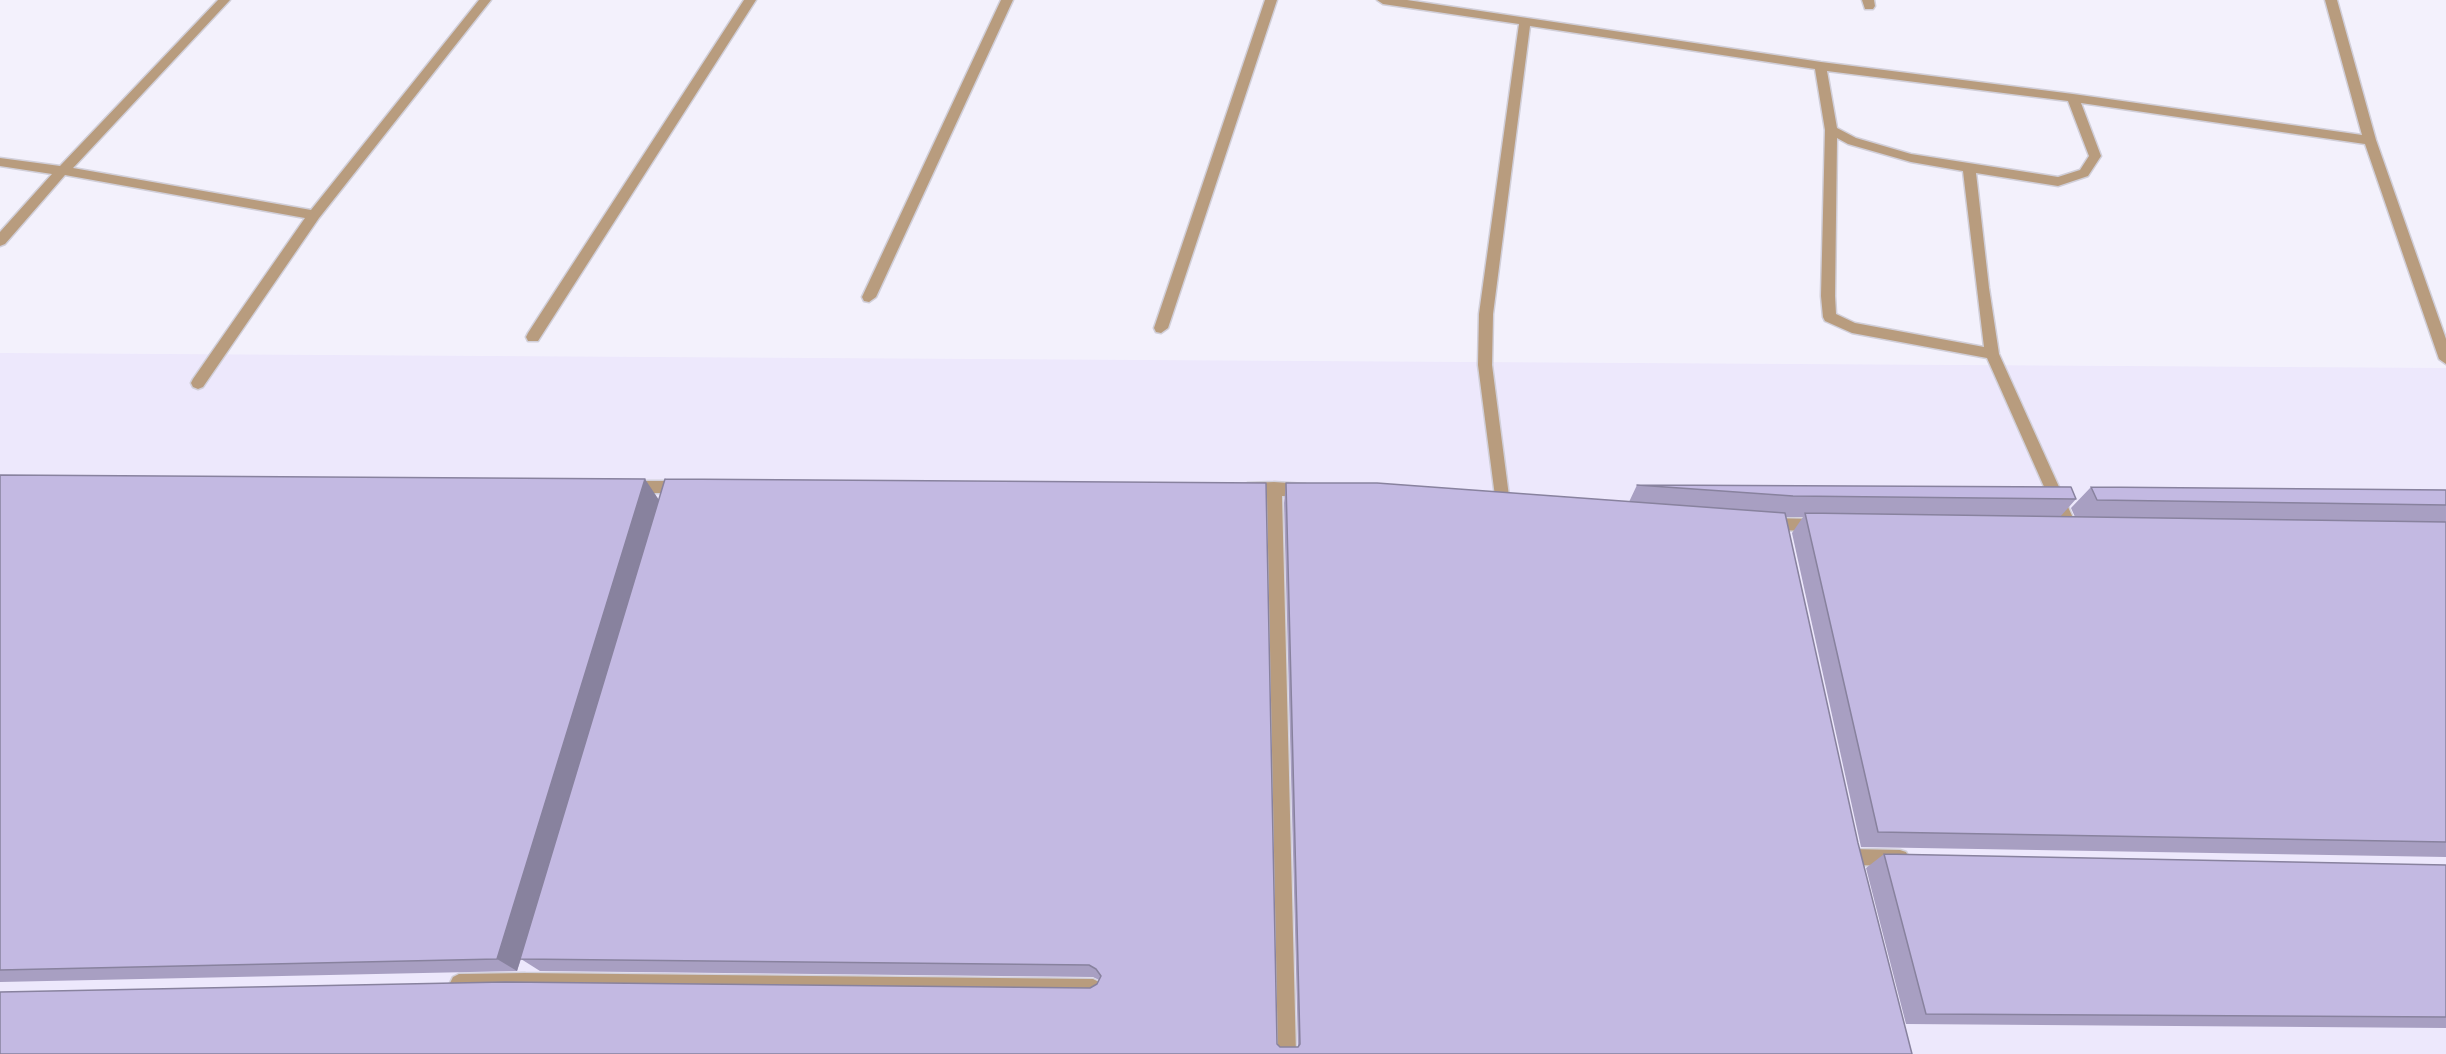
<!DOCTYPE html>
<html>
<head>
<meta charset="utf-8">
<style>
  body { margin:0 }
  canvas { display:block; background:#f3f1fc }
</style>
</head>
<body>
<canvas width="2446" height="1054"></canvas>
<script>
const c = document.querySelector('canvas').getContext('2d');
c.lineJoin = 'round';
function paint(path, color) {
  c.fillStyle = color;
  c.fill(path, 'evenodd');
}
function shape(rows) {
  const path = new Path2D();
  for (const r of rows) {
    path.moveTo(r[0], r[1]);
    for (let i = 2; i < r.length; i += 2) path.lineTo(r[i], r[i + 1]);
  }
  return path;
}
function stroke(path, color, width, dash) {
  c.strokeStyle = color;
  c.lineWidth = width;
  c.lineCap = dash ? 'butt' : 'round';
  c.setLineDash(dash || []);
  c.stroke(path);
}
const built = shape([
  [0,353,2446,368,2446,1054,0,1054]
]);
const minor = shape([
  [218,0,230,0,73,168,311,210,479,0,491,0,319,218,203,387,198,389,193,387,191,383,193,379,305,218,65,175,5,244,0,246,0,232,52,174,0,166,0,158,60,166,218,0],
  [744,0,756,0,538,341,528,341,526,337,528,333,744,0],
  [1001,0,1013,0,876,297,869,302,864,301,862,297,1001,0],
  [1265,0,1277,0,1168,328,1161,333,1156,332,1154,328,1265,0],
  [1377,0,1407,0,1821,62,2073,94,2362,135,2325,0,2337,0,2376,140,2446,339,2446,364,2439,359,2365,144,2081,103,2101,156,2088,176,2058,186,1976,173,1989,288,1999,354,2078,529,2075,534,2070,535,2065,534,1987,358,1852,333,1825,321,1823,317,1821,296,1825,130,1815,69,1530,26,1493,314,1492,365,1510,504,1508,508,1503,510,1498,508,1496,504,1478,365,1479,314,1519,24,1383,4,1377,0],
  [1827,71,2068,101,2089,156,2080,170,2058,177,1911,154,1856,138,1837,128,1827,71],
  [1837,138,1848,144,1911,162,1963,171,1984,347,1855,323,1836,314,1835,296,1837,138],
  [1862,0,1874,0,1875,6,1873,9,1865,9,1862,0],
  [630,481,684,481,689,483,691,487,689,491,684,493,630,493,625,491,623,487,625,483,630,481],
  [1274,482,1305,484,1310,486,1312,490,1310,494,1305,496,1282,496,1296,1054,1278,1054,1267,495,1248,495,1243,493,1241,489,1243,485,1248,483,1274,482],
  [1769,518,1817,519,1822,521,1824,525,1822,529,1817,531,1769,530,1764,528,1762,524,1764,520,1769,518],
  [1852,849,1900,850,1906,852,1909,858,1906,864,1900,866,1852,865,1846,863,1843,857,1846,851,1852,849],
  [525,973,1093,979,1099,982,1102,988,1099,994,1093,997,459,992,453,989,450,983,453,977,459,974,525,973]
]);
const wall = shape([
  [0,475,659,500,592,723,1277,1044,1280,1047,1298,1047,1284,503,1286,483,1629,502,1637,485,2076,499,2060,517,2075,517,2071,508,2091,487,2446,490,2446,857,1861,847,1792,533,1803,517,1786,517,1858,843,1912,1054,0,1054,1090,988,1097,984,1099,980,1093,977,540,971,521,959,517,971,0,982],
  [1884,854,2446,865,2446,1028,1906,1024,1866,868]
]);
const shadedWall = shape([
  [645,479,659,500,517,971,497,959]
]);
const building = shape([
  [0,475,645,479,497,959,0,970,0,475],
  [665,479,1266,483,1277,1044,1280,1047,1298,1047,1300,1044,1286,483,1377,483,1785,513,1858,843,1912,1054,0,1054,0,992,505,982,1090,988,1097,984,1101,976,1096,969,1089,965,520,959,665,479],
  [1637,485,2071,487,2076,499,1793,496,1637,485],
  [2091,487,2446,490,2446,505,2097,500,2091,487],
  [1805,513,2446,522,2446,842,1878,832,1805,513],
  [1884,854,2446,865,2446,1017,1926,1014,1884,854]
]);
paint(built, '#ede8fc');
stroke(minor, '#d1cfd9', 3);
paint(minor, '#b89c7e');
paint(wall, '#a89fc2');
paint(shadedWall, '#88829e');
paint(building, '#c3b9e2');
stroke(building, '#88829e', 1.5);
</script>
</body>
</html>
